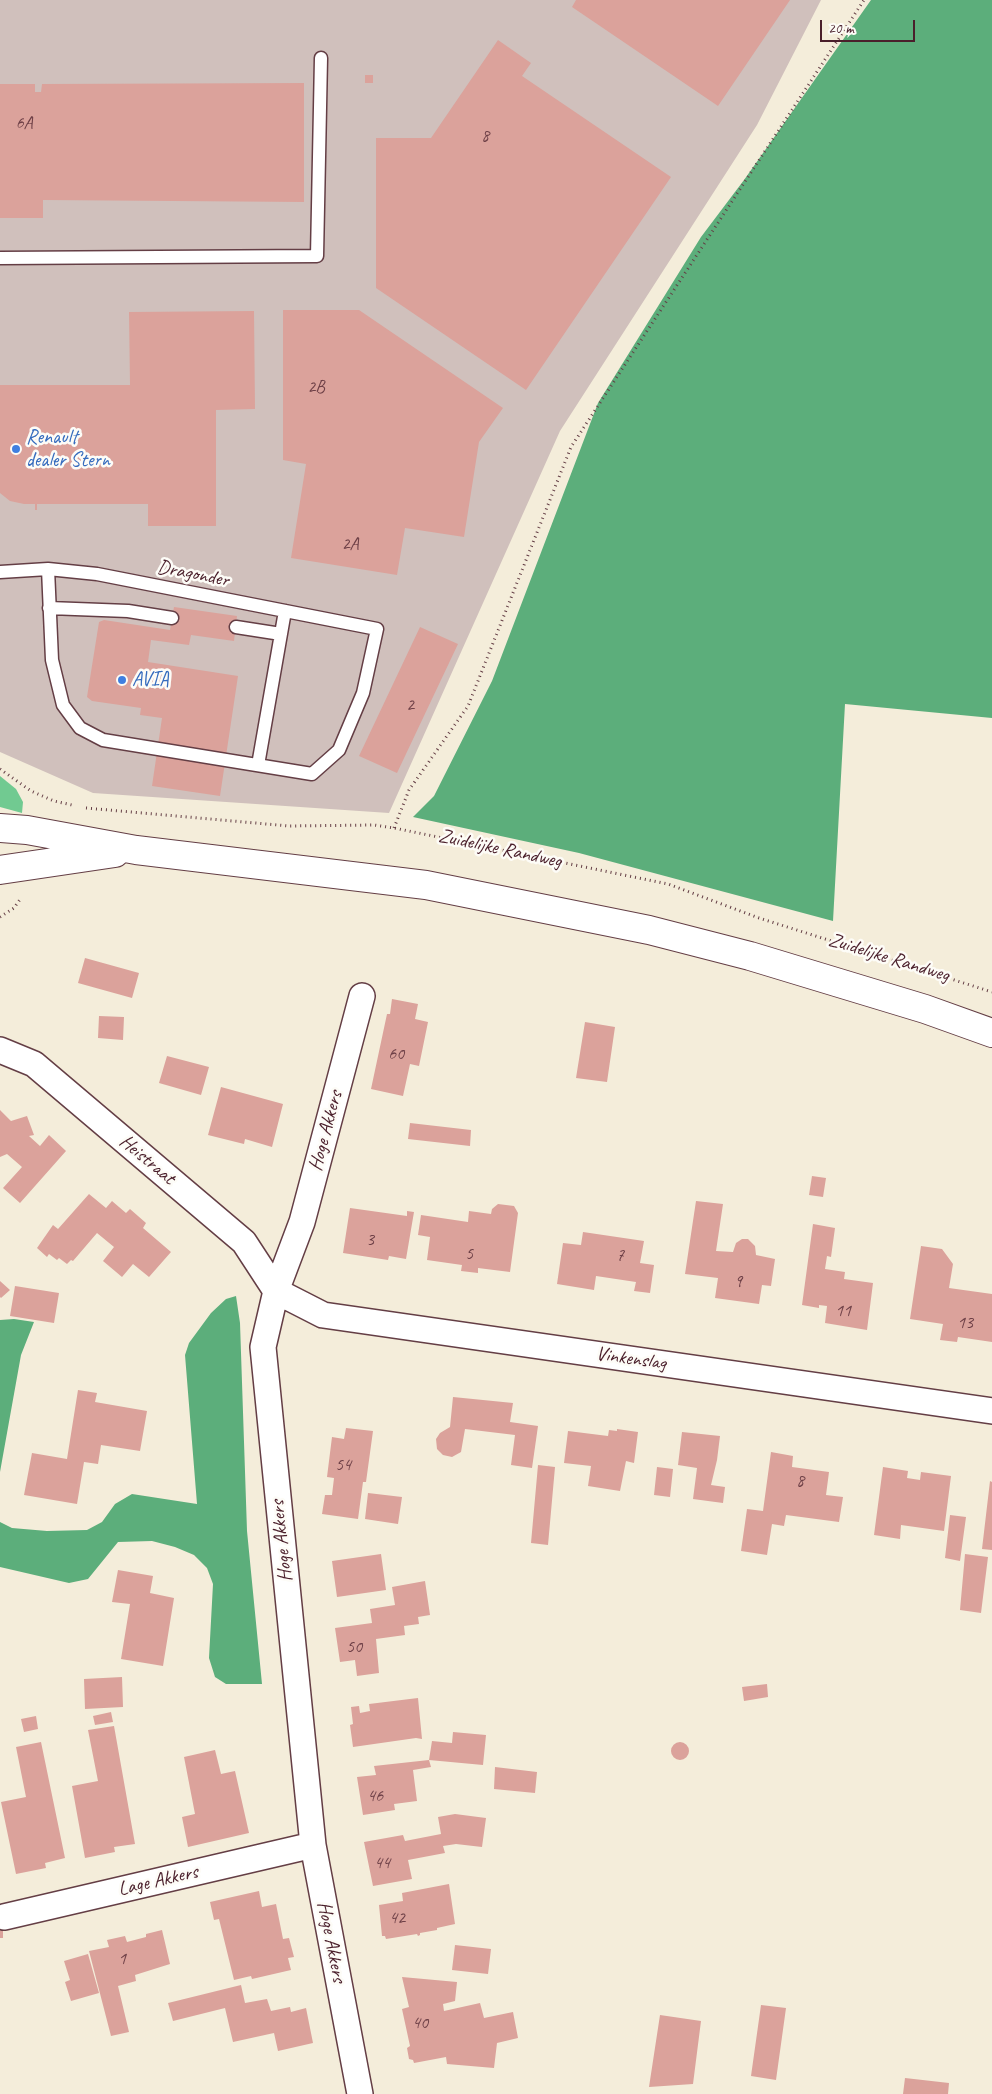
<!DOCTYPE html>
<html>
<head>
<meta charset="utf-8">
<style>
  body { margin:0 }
  #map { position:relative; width:992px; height:2094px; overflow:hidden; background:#f4edda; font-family:Caveat,sans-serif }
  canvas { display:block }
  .scale { position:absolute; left:820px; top:20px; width:95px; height:22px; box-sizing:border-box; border:2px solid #4a1f2b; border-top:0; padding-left:6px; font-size:15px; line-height:18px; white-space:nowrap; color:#4a1f2b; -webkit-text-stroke:4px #fdfcf7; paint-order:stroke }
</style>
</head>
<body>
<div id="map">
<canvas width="992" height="2094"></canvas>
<div class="scale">20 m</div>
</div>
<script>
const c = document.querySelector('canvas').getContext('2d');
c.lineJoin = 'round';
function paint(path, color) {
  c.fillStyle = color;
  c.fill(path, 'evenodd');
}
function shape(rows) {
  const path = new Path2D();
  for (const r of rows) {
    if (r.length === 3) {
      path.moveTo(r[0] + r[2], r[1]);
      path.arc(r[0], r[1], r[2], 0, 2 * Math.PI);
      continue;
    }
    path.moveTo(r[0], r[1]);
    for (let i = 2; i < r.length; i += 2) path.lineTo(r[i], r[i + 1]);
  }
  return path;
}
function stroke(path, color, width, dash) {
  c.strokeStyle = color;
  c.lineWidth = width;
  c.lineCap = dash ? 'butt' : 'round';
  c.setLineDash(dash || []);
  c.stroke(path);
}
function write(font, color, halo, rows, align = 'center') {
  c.font = font + ' Caveat,sans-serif';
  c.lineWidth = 5;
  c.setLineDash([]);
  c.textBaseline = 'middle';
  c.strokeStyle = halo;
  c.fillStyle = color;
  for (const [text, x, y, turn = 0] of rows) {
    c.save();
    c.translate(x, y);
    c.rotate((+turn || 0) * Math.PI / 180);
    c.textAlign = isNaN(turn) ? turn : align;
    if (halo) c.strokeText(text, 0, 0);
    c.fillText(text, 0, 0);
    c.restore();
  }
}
const industrial = shape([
  [0,0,821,0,757,125,560,431,389,813,93,793,0,752]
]);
const green = shape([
  [0,776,16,789,23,802,22,813,0,807]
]);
const forest = shape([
  [871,0,992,0,992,718,845,704,833,921,579,853,413,817,434,796,492,681,598,403,701,237,744,180],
  [236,1296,240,1323,247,1531,262,1684,226,1684,215,1677,209,1658,213,1584,207,1568,194,1555,175,1547,152,1541,118,1542,88,1579,69,1583,0,1567,0,1522,12,1528,47,1531,87,1530,102,1522,115,1504,132,1494,197,1504,185,1355,189,1343,211,1313,226,1299],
  [14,1319,34,1322,21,1355,0,1472,0,1320]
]);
const building = shape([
  [576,0,790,0,718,106,572,7],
  [498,40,531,63,522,76,671,177,526,390,376,288,376,138,431,138],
  [365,75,373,75,373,83,365,83],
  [304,83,304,202,43,200,43,218,0,218,0,84,35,84,35,92,41,92,42,84],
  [283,310,359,310,503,408,479,442,464,537,405,528,397,575,291,558,306,464,283,460],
  [254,311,255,409,216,410,216,526,148,526,148,504,37,504,37,510,35,510,35,504,24,504,10,501,0,493,0,385,130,385,129,312],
  [174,607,237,616,234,641,191,635,189,645,151,640,148,662,238,676,220,796,152,786,162,718,140,715,141,708,92,701,87,697,99,622,104,620,170,630],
  [420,627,458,644,397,773,359,756],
  [85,958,139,973,132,998,78,983],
  [392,999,418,1004,415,1019,428,1022,419,1066,410,1064,403,1096,371,1089,387,1014,390,1014],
  [99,1016,124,1017,123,1040,98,1038],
  [585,1022,615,1027,607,1082,576,1078],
  [167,1056,209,1067,201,1095,159,1083],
  [221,1087,283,1104,272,1147,245,1139,244,1144,208,1135],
  [0,1110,11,1121,27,1116,34,1135,29,1136,40,1146,49,1135,66,1151,20,1203,3,1188,22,1167,7,1154,0,1157],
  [410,1123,471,1130,470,1146,408,1139],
  [812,1176,826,1178,823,1197,809,1195],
  [89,1194,106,1208,112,1201,126,1213,130,1209,146,1223,143,1228,171,1252,149,1277,133,1264,122,1277,103,1261,114,1247,97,1233,73,1261,71,1260,67,1264,59,1258,57,1260,49,1254,47,1257,37,1248,53,1225,58,1229],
  [696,1201,723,1204,716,1251,733,1252,736,1243,742,1239,748,1239,755,1246,756,1255,775,1259,771,1286,762,1285,759,1304,715,1298,718,1278,685,1274],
  [498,1204,514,1206,518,1213,510,1272,478,1268,478,1273,461,1271,462,1265,427,1260,430,1237,418,1235,421,1215,468,1222,469,1211,491,1214,492,1209],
  [350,1208,407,1216,407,1211,414,1212,406,1259,389,1256,388,1260,343,1253],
  [813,1224,835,1228,831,1257,827,1256,825,1269,845,1272,844,1279,873,1283,867,1330,825,1323,827,1306,819,1305,819,1308,802,1305],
  [583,1232,644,1241,640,1263,654,1265,650,1293,634,1291,636,1282,596,1276,594,1290,557,1284,563,1243,581,1245],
  [921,1246,942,1249,953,1264,949,1288,992,1294,992,1342,958,1337,957,1342,940,1340,943,1324,910,1319],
  [0,1281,10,1290,1,1298,0,1297],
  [15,1286,59,1293,54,1323,10,1316],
  [78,1390,97,1393,95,1402,147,1411,140,1451,101,1445,98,1464,84,1462,77,1504,24,1495,32,1453,67,1459],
  [453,1397,513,1403,510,1422,538,1426,532,1468,511,1465,515,1435,465,1429,461,1452,452,1457,443,1455,437,1449,436,1439,440,1433,450,1427],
  [346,1428,373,1431,366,1482,363,1482,358,1519,322,1514,325,1495,332,1495,334,1478,327,1477,332,1437,344,1439],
  [617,1429,638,1432,634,1463,626,1461,620,1491,588,1486,591,1466,564,1463,568,1431,608,1436,609,1430,617,1431],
  [682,1432,720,1436,717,1460,711,1485,725,1487,723,1503,693,1499,697,1468,678,1465],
  [771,1452,793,1456,792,1467,829,1472,826,1495,843,1497,839,1522,786,1515,784,1526,772,1524,767,1555,741,1551,747,1509,763,1511],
  [538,1465,555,1467,548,1545,531,1543],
  [657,1467,673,1469,670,1497,654,1495],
  [883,1467,908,1471,907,1478,920,1480,921,1472,951,1476,944,1531,901,1525,900,1539,874,1535],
  [990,1481,992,1482,992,1550,982,1549],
  [368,1493,402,1497,398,1524,365,1519],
  [950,1515,966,1517,960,1561,945,1558],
  [381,1554,386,1590,337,1597,332,1561],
  [965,1554,988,1557,981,1613,960,1610],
  [118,1570,153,1576,150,1593,174,1598,163,1666,121,1659,130,1604,112,1602],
  [425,1581,430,1615,418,1617,419,1624,404,1626,405,1635,376,1639,379,1673,357,1676,355,1660,340,1662,335,1628,372,1623,370,1609,395,1605,392,1587],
  [122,1677,123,1707,85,1709,84,1679],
  [767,1684,768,1697,744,1701,742,1687],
  [418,1698,422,1739,416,1738,353,1747,350,1725,353,1724,351,1707,359,1706,360,1713,370,1711,369,1704],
  [111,1712,113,1722,95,1725,93,1716],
  [36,1716,38,1729,24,1732,21,1719],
  [114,1726,135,1844,114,1847,115,1852,85,1858,72,1786,98,1781,88,1730],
  [453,1732,486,1735,483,1765,429,1760,432,1741,452,1743],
  [41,1742,65,1858,45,1863,46,1868,16,1874,1,1802,26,1797,16,1747],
  [680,1751,9],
  [215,1750,221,1774,235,1771,249,1833,188,1847,182,1817,195,1814,184,1757],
  [429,1760,431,1767,413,1770,417,1801,394,1804,395,1810,363,1815,357,1777,376,1775,374,1766],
  [495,1767,537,1772,535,1793,494,1789],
  [455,1814,486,1818,482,1847,456,1844,443,1846,445,1853,408,1860,412,1879,373,1886,364,1842,403,1835,405,1841,441,1834,438,1817],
  [449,1884,455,1924,437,1928,437,1930,420,1933,420,1935,418,1936,417,1934,386,1939,385,1936,382,1936,379,1905,403,1901,402,1893],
  [259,1891,262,1907,276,1904,283,1939,289,1938,294,1957,288,1958,291,1970,252,1979,251,1976,234,1980,219,1919,214,1920,210,1902],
  [3,1922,3,1938,0,1938,0,1923],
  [162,1930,170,1964,135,1975,136,1981,118,1986,129,2032,111,2036,89,1951,109,1947,107,1940,125,1936,127,1942,146,1937,146,1934],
  [455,1945,491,1949,488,1974,452,1970],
  [88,1954,99,1993,71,2001,65,1982,70,1980,64,1961],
  [402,1977,457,1982,455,2001,443,2004,444,2011,480,2003,484,2018,513,2012,518,2038,497,2043,494,2068,447,2064,446,2057,414,2063,413,2060,409,2059,407,2048,410,2046,402,2009,409,2007],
  [241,1985,245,2003,267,1999,271,2011,290,2007,291,2012,306,2008,313,2043,278,2051,274,2033,233,2042,225,2008,173,2021,168,2003],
  [761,2005,786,2008,776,2080,751,2076],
  [660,2015,701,2021,693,2084,649,2087],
  [905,2078,949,2083,948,2094,903,2094]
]);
const path = shape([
  [0,769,31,791,54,801,72,805],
  [86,808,289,826,374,825,394,828,668,884,759,918,992,992],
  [394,828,409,790,468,706,571,447,864,0],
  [0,917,14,908,21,898]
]);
const lane = shape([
  [0,258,317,256,321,58],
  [0,572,48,569,97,574,377,629,363,693,339,750,312,774,103,740,80,728,63,705,52,660,48,569],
  [49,608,128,611,172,618],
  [236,627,281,634],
  [258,765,285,611]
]);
const street = shape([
  [0,1050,34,1064,244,1242,276,1291,323,1315,992,1411],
  [4,1917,313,1845],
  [360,2094,313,1845,263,1347,276,1291,302,1222,362,996]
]);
const primary = shape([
  [0,828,27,830,136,850,426,885,649,930,750,956,925,1009,992,1033],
  [0,870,115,853]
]);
const markers = [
  [16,449,5,"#3f7fe0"],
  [122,680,5,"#3f7fe0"]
];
const numberNames = [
  ["6A",24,123],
  ["8",485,136],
  ["2B",316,387],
  ["2A",350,544],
  ["2",410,705],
  ["60",396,1054],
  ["3",370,1240],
  ["5",469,1254],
  ["7",620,1256],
  ["9",738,1282],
  ["11",843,1311],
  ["13",965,1323],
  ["54",343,1465],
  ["8",800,1481],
  ["50",354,1647],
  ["46",375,1796],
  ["44",382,1863],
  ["42",397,1918],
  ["1",122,1959],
  ["40",420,2023]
];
const shopNames = [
  ["Renault",26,438],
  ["dealer Stern",26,461],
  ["AVIA",132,680]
];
const streetNames = [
  ["Dragonder",193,574,11],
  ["Zuidelijke Randweg",500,849,12],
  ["Zuidelijke Randweg",889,958,17],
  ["Hoge Akkers",326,1131,-75],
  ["Heistraat",147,1160,40],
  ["Vinkenslag",631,1359,8],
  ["Hoge Akkers",282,1541,-96],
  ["Lage Akkers",158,1881,-13],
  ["Hoge Akkers",331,1942,79]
];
paint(industrial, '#d0c0bc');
paint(green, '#71ca91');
paint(forest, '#5cae7b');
paint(building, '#dba29b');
stroke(lane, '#643e45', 15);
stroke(street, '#643e45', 28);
stroke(primary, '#643e45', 30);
stroke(path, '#643e45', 3, [1, 4]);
stroke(lane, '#fff', 12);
stroke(street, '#fff', 25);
stroke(primary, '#fff', 28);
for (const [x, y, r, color] of markers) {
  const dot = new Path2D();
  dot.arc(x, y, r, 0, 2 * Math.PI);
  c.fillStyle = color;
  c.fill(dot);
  stroke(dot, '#fdfcf7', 2);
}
write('18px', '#6e4047', null, numberNames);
write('20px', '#366cbe', '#fdfcf7', shopNames, 'left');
write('20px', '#4a1f2b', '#fdfcf7', streetNames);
</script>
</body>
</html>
